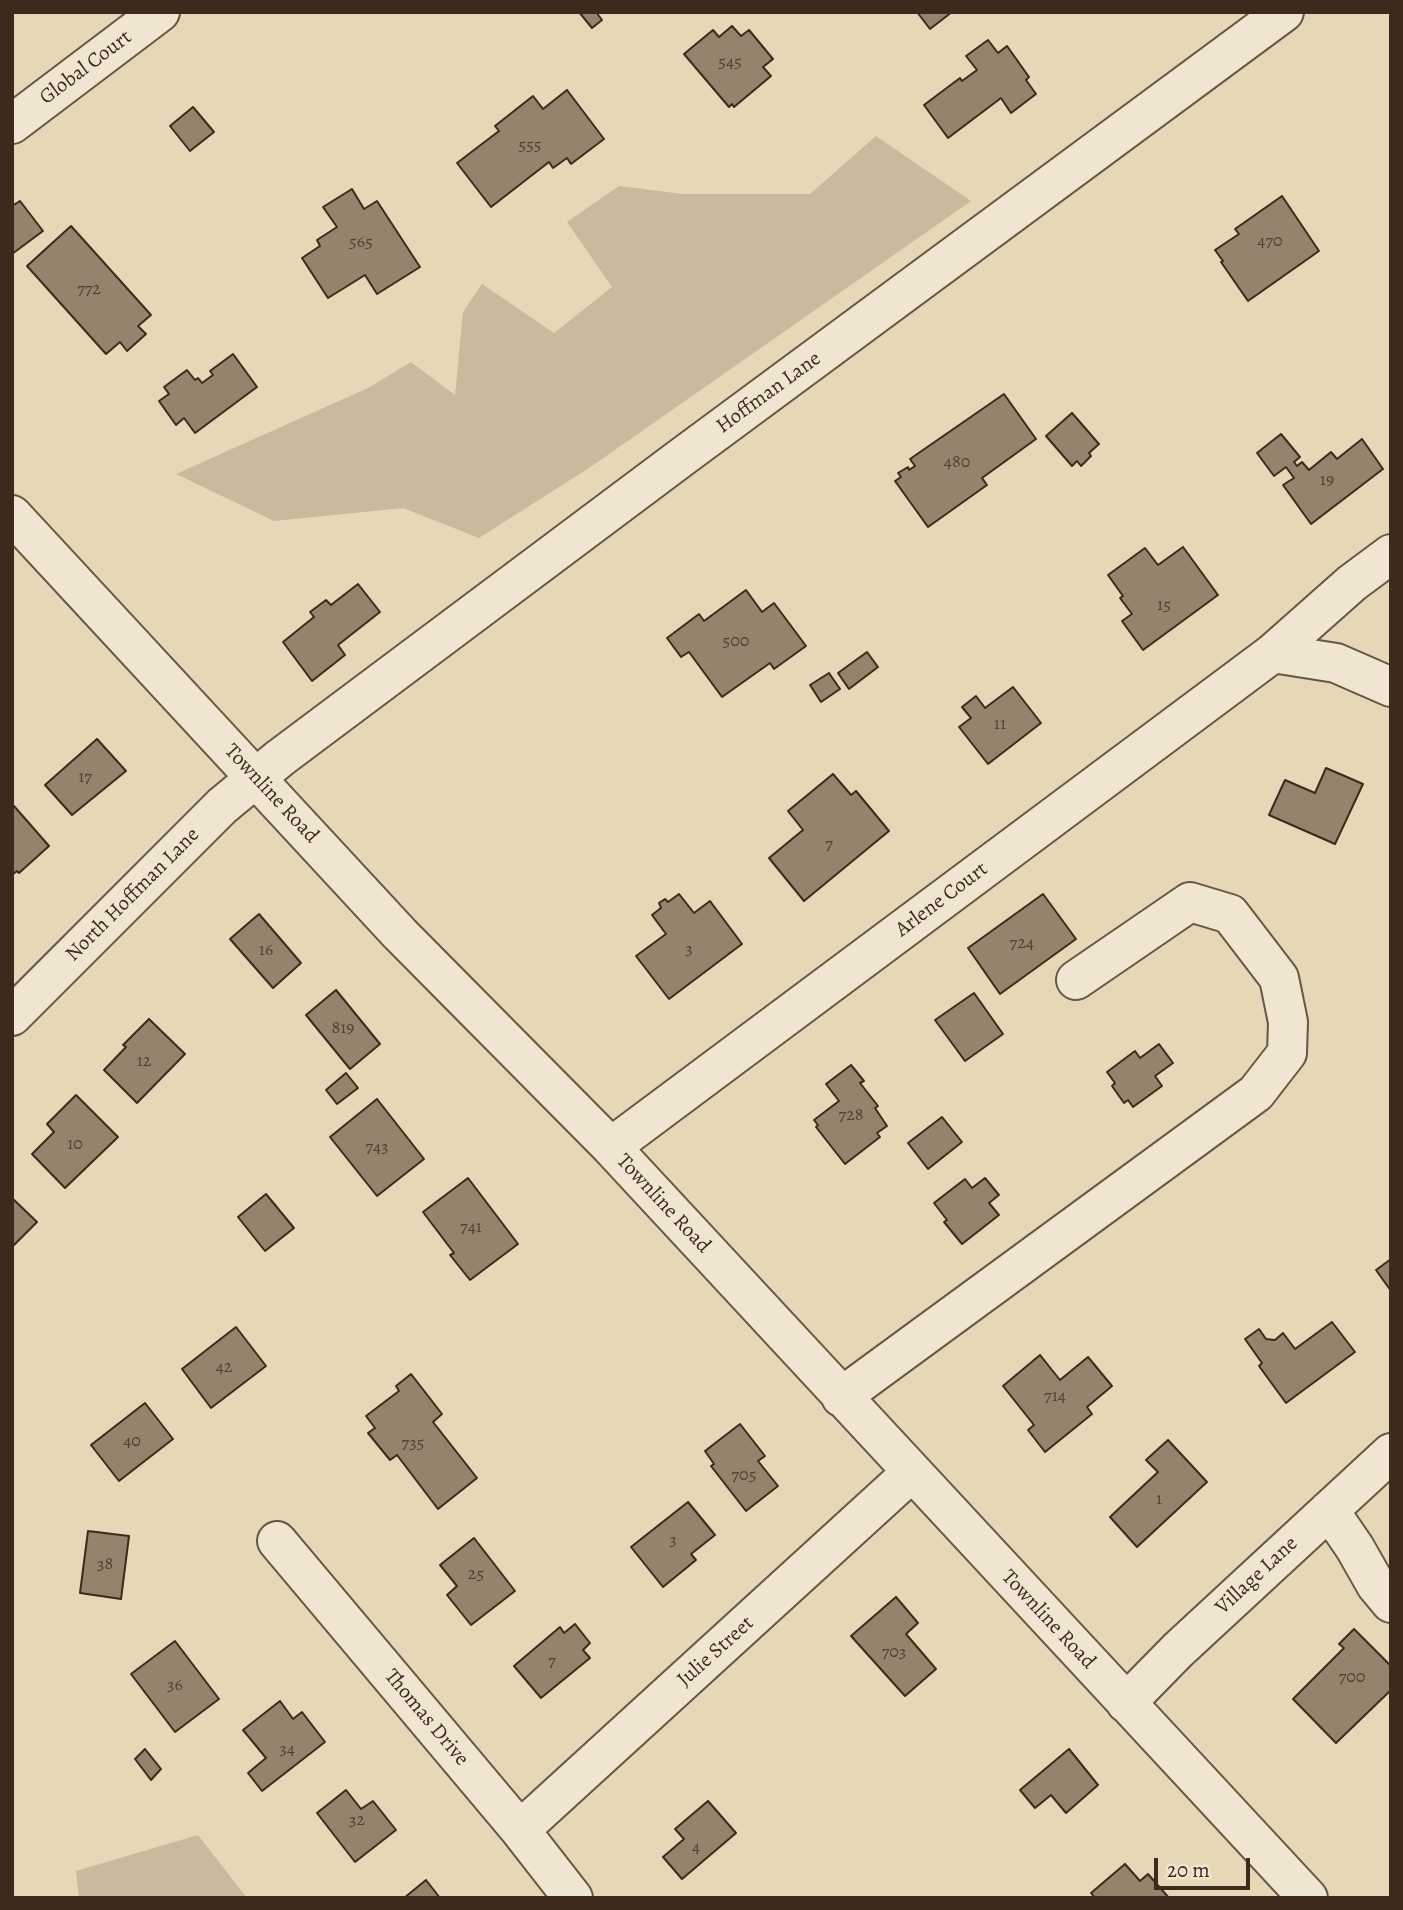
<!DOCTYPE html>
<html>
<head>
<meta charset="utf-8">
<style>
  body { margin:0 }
  #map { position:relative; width:1403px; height:1910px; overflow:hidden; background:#e6d7b7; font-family:Alegreya,serif }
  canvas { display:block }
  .frame { position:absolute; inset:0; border:14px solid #3c2b1d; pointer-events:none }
  .scale { position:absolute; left:1154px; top:1858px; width:96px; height:32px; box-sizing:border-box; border:4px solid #3c2b1d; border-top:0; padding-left:9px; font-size:21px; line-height:24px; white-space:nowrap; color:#3c2b1d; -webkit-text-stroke:5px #efe5d0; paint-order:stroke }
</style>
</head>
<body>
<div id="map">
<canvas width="1403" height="1910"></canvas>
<div class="frame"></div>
<div class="scale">20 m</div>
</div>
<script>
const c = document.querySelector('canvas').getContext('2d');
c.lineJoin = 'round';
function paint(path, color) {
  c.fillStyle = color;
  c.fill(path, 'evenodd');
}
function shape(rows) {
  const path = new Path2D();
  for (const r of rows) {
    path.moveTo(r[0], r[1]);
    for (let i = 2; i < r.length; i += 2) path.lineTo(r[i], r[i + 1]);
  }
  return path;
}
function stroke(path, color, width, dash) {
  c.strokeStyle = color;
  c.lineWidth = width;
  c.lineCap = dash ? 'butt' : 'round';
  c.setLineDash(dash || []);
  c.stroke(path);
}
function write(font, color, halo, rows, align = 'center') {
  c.font = font + ' Alegreya,serif';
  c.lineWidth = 5;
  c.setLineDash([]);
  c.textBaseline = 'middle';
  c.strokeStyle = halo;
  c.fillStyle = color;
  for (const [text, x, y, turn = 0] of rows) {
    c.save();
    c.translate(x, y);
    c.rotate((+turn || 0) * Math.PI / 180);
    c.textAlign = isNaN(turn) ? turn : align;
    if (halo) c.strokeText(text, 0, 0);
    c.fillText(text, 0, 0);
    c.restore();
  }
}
const green = shape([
  [876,136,971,201,592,466,479,538,403,508,274,521,176,474,368,388,411,362,455,395,463,312,482,284,554,333,612,287,567,222,619,186,683,194,810,194],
  [198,1835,247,1898,79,1898,76,1871]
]);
const building = shape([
  [579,12,596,12,602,20,592,28,579,12],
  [917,12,952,12,930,29,917,12],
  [732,26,741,36,749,30,773,59,763,67,771,76,734,107,732,104,729,107,684,54,713,30,719,37,732,26],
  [988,40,998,53,1007,46,1029,77,1026,80,1036,94,1011,113,1001,98,948,138,924,105,960,78,962,81,977,70,966,56,988,40],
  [567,90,604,139,571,164,567,158,553,168,549,162,491,207,457,163,499,131,495,126,533,96,543,109,567,90],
  [193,107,214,132,190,151,170,126,193,107],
  [352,189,364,209,377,201,420,267,377,294,365,275,328,298,302,258,320,246,317,240,337,227,323,207,352,189],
  [1282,196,1319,251,1248,301,1221,262,1223,261,1215,250,1239,234,1235,229,1282,196],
  [20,201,43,231,12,254,12,206,20,201],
  [71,226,151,315,138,326,146,334,127,351,120,342,106,354,27,266,71,226],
  [233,354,257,387,195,433,184,418,176,425,159,401,169,394,164,387,187,370,195,380,198,378,202,383,213,375,210,371,233,354],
  [1004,394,1036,439,982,478,987,485,928,527,895,481,901,477,898,473,908,467,909,470,915,466,910,459,1004,394],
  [1072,413,1099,444,1089,453,1091,456,1081,466,1077,461,1072,466,1046,436,1072,413],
  [1281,434,1300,457,1294,462,1297,466,1302,462,1309,470,1331,452,1337,459,1362,439,1383,469,1311,524,1283,485,1294,478,1286,467,1274,476,1257,453,1281,434],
  [1183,547,1218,595,1143,650,1122,621,1132,614,1120,598,1123,596,1108,575,1145,548,1158,565,1183,547],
  [358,584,380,612,338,645,345,655,312,681,283,642,314,617,310,612,326,600,331,605,358,584],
  [746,590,762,612,774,603,806,646,774,669,770,663,722,697,689,652,681,657,667,638,699,614,704,621,746,590],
  [867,652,878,667,849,689,838,673,867,652],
  [829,673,840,689,821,702,810,685,829,673],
  [1013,687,1041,723,988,764,959,727,971,718,962,707,976,696,985,708,1013,687],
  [97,739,126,771,72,815,45,785,97,739],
  [1326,768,1363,784,1335,844,1269,815,1285,780,1315,793,1326,768],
  [833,774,851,795,856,791,889,831,804,901,769,858,803,830,788,811,833,774],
  [14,806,49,846,19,873,17,871,12,875,12,807,14,806],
  [679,894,694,913,710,901,742,944,669,999,636,956,666,934,652,915,661,908,659,903,665,899,668,902,679,894],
  [1043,894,1076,939,1000,994,968,948,1043,894],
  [259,914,301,963,273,988,230,939,259,914],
  [336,990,380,1044,350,1069,306,1015,336,990],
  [974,993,1003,1034,965,1061,935,1020,974,993],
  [149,1019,185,1054,137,1103,104,1070,126,1047,123,1045,149,1019],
  [1159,1044,1173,1063,1155,1076,1162,1086,1133,1107,1128,1100,1124,1103,1112,1086,1115,1083,1107,1072,1135,1051,1140,1058,1159,1044],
  [851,1065,864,1081,860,1083,878,1106,875,1108,887,1126,877,1133,880,1137,845,1164,816,1127,818,1125,814,1120,839,1101,826,1084,851,1065],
  [346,1073,358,1088,337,1104,326,1090,346,1073],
  [76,1095,118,1137,65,1188,32,1154,54,1132,47,1124,76,1095],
  [377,1099,424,1159,377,1196,330,1137,377,1099],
  [942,1117,962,1142,928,1169,908,1143,942,1117],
  [468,1178,518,1244,470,1280,450,1255,454,1253,423,1212,468,1178],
  [985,1178,999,1195,989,1203,999,1215,962,1244,944,1222,947,1220,934,1203,965,1179,972,1188,985,1178],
  [266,1194,294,1228,265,1251,238,1217,266,1194],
  [12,1198,37,1222,12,1247,12,1198],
  [1391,1259,1391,1291,1376,1270,1391,1259],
  [1332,1322,1355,1352,1286,1403,1259,1366,1262,1363,1245,1339,1259,1329,1266,1339,1275,1340,1283,1333,1295,1349,1332,1322],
  [236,1327,266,1366,211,1408,182,1369,236,1327],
  [1040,1355,1060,1380,1088,1357,1112,1386,1087,1407,1092,1414,1045,1452,1028,1430,1034,1425,1003,1386,1040,1355],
  [411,1374,442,1414,433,1422,477,1478,438,1509,397,1455,390,1460,368,1433,375,1428,366,1416,399,1391,396,1386,411,1374],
  [145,1403,173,1439,119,1481,91,1445,145,1403],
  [740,1424,765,1456,758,1461,778,1486,746,1511,711,1466,714,1464,705,1451,740,1424],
  [1168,1440,1207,1482,1137,1547,1110,1517,1158,1472,1146,1460,1168,1440],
  [688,1502,715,1535,691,1554,696,1560,663,1587,631,1547,688,1502],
  [88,1531,129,1536,121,1599,80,1593,88,1531],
  [474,1538,515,1591,471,1625,447,1595,457,1586,440,1565,474,1538],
  [896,1597,918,1623,906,1634,936,1669,905,1696,851,1636,896,1597],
  [575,1624,590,1643,583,1650,590,1658,541,1698,514,1666,560,1627,564,1633,575,1624],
  [1354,1629,1391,1666,1391,1690,1336,1743,1293,1699,1344,1648,1339,1644,1354,1629],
  [175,1641,219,1699,175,1732,131,1674,175,1641],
  [280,1701,293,1719,302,1712,325,1742,262,1791,248,1773,266,1758,243,1730,280,1701],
  [145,1749,161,1769,151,1780,135,1759,145,1749],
  [1069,1749,1098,1785,1066,1813,1051,1795,1035,1808,1020,1790,1069,1749],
  [346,1790,361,1809,373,1801,396,1830,355,1862,317,1813,346,1790],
  [708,1801,736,1833,682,1879,663,1857,684,1839,675,1829,708,1801],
  [1125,1864,1140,1881,1148,1874,1169,1898,1095,1898,1091,1893,1125,1864],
  [426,1880,440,1898,404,1898,426,1880]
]);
const minor = shape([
  [12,124,160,12],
  [12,515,400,934,611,1147,1308,1898],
  [1391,554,1352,583,1273,653,1336,663,1391,687],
  [12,1016,222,806,280,758,682,457,1284,12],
  [611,1147,1273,653],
  [841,1397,1256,1093,1287,1053,1288,1022,1279,978,1230,914,1190,902,1076,980],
  [1329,1510,1355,1548,1376,1585,1391,1603],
  [277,1541,520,1830,573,1898],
  [1126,1703,1178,1650,1391,1453],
  [520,1830,911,1473]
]);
const numberNames = [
  ["545",730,63],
  ["555",530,146],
  ["470",1270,242],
  ["565",361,243],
  ["772",89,290],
  ["480",957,463],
  ["19",1327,481],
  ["15",1164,606],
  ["500",736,642],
  ["11",1000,725],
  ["17",85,778],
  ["7",829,845],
  ["724",1022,944],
  ["3",689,950],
  ["16",266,951],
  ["819",343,1029],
  ["12",144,1062],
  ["728",851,1116],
  ["10",75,1145],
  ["743",377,1148],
  ["741",471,1228],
  ["42",224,1368],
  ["714",1055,1397],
  ["40",132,1442],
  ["735",413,1444],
  ["705",744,1476],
  ["1",1159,1500],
  ["3",673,1541],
  ["38",105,1565],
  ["25",476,1575],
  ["703",894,1653],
  ["7",552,1662],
  ["700",1352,1678],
  ["36",175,1686],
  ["34",287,1750],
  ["32",357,1821],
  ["4",696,1848]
];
const streetNames = [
  ["Global Court",86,68,-37],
  ["Hoffman Lane",769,393,-36],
  ["Townline Road",271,794,47],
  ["North Hoffman Lane",133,895,-45],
  ["Arlene Court",942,900,-37],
  ["Townline Road",663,1204,47],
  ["Village Lane",1257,1576,-43],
  ["Townline Road",1048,1620,47],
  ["Julie Street",716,1652,-42],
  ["Thomas Drive",426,1718,50]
];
paint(green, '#c9ba9d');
paint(building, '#94846d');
stroke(building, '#3c2b1d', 2);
stroke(minor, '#665644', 42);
stroke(minor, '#efe5d0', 38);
write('18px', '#524131', null, numberNames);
write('21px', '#3c2b1d', '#efe5d0', streetNames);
</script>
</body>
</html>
